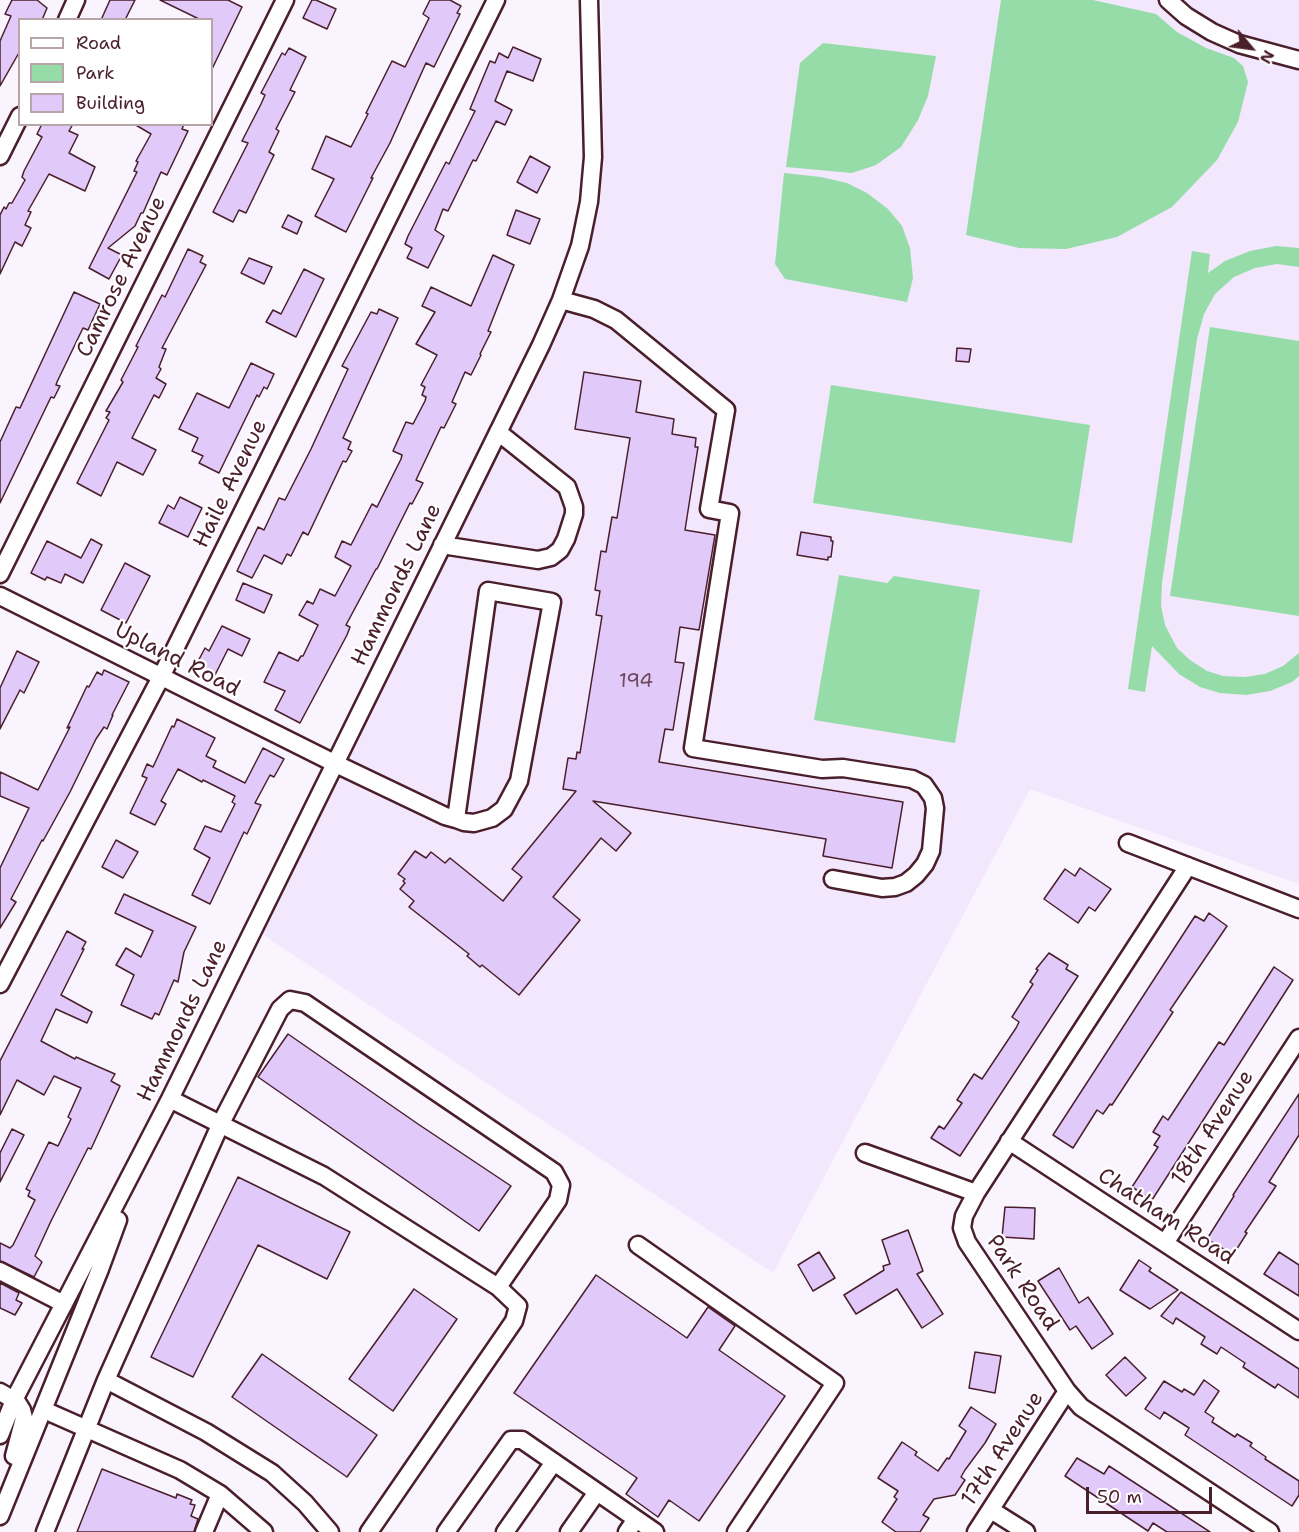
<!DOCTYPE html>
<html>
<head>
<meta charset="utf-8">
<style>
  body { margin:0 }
  #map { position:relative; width:1299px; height:1532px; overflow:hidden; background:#f9f4fe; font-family:"Shantell Sans",sans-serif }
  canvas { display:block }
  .legend { position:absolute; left:18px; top:18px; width:195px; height:108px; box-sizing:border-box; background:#fff; border:2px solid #b7a5aa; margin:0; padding:8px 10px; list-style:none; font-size:18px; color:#4a1f2b }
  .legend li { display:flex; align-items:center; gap:12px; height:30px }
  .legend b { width:30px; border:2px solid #b7a5aa }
  .north { position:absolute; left:1221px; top:18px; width:60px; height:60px; -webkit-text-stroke:4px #fff; paint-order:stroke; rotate:119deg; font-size:16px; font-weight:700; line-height:24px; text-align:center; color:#4a1f2b }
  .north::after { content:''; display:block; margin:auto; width:21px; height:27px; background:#4a1f2b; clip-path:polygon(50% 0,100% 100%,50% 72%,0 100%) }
  .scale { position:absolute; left:1086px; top:1487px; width:126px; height:27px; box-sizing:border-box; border:3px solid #4a1f2b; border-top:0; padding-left:8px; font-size:18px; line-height:21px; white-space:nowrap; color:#4a1f2b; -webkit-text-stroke:4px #fff; paint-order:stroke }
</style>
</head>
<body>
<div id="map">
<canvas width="1299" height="1532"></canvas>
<ul class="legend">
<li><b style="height:8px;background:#fff"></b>Road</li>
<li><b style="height:16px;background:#96dca9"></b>Park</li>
<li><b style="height:16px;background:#e1c9f9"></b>Building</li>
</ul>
<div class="north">N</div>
<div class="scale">50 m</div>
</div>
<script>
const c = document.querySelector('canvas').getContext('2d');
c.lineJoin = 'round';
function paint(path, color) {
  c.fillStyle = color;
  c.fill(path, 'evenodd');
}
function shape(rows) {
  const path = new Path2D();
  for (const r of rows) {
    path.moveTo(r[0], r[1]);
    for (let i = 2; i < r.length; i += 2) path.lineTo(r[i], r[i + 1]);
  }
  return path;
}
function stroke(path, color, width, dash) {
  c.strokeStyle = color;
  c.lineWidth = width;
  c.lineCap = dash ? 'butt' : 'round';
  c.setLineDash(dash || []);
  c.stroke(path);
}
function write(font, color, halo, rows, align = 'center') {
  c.font = font + ' "Shantell Sans",sans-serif';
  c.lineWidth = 4.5;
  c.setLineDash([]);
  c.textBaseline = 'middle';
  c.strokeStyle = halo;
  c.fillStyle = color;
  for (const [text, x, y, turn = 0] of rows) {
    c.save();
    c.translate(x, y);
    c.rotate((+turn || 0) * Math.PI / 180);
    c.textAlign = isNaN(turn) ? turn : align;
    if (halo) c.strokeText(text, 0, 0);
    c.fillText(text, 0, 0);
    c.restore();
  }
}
const built = shape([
  [602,0,1299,0,1299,884,1030,789,773,1273,262,934,547,356,578,285,600,207,604,158]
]);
const green = shape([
  [1001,0,1093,0,1156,14,1177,32,1206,48,1234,58,1243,66,1248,82,1238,122,1217,160,1172,207,1117,237,1066,249,1019,248,966,235],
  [823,43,936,56,928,96,918,120,901,147,876,165,852,173,786,167,800,63],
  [784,173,821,177,847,183,867,193,888,209,902,226,910,248,913,278,907,302,785,279,775,264],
  [1276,246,1299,248,1299,267,1277,264,1255,268,1234,277,1215,294,1204,314,1197,339,1162,583,1161,606,1165,625,1177,648,1190,660,1207,671,1223,676,1245,677,1265,674,1283,666,1299,653,1299,676,1292,682,1270,691,1246,695,1220,693,1200,687,1179,674,1152,646,1145,692,1128,689,1192,251,1210,254,1208,273,1225,261,1250,251],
  [1210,327,1299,341,1299,616,1170,596],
  [831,385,1090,425,1072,543,813,503],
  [839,575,887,583,894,576,980,590,955,743,814,720]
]);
const building = shape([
  [12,0,37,0,47,8,42,20,20,20,20,51,0,86,0,41,11,16,5,14,12,0],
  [110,0,135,0,125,20,101,20,110,0],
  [160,0,228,0,242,7,212,69,212,20,201,20,160,0],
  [312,0,316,0,336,9,327,29,303,18,312,0],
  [430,0,450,0,461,6,457,13,460,14,434,67,426,63,390,143,371,178,373,178,346,232,315,216,334,179,312,169,326,136,351,147,368,114,366,113,392,61,405,67,429,18,423,14,430,0],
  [513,47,541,59,533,81,507,71,495,101,512,110,505,125,496,121,476,161,473,160,448,211,443,209,435,230,444,236,428,268,407,258,412,248,405,244,408,236,446,162,449,164,475,111,470,109,490,61,495,63,499,53,508,58,513,47],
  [289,48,306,57,290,90,295,92,276,129,279,131,269,152,274,155,246,213,239,210,233,222,213,212,248,143,242,141,261,104,265,95,261,93,282,53,285,55,289,48],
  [42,124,73,124,69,131,78,135,69,153,95,167,85,191,49,174,28,211,31,212,25,225,31,228,22,246,15,242,0,274,0,215,4,207,6,209,9,203,12,203,25,180,22,177,24,171,42,137,37,134,42,124],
  [134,124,184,124,182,129,188,131,167,175,161,172,143,213,141,213,135,226,108,248,122,255,109,279,89,268,137,172,134,171,138,162,136,161,151,134,134,124],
  [530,156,550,167,537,193,517,182,530,156],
  [516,210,540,219,530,244,507,235,516,210],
  [288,215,302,222,297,234,282,227,288,215],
  [188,249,203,256,200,262,206,265,162,348,166,349,159,367,161,369,156,378,166,384,159,398,154,395,132,438,156,450,143,475,117,462,101,496,77,483,109,420,106,418,110,412,106,411,123,382,121,380,138,347,136,346,162,295,165,297,188,249],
  [493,255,514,265,488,331,491,332,480,354,481,355,471,375,465,372,452,402,456,404,444,428,441,427,416,480,423,483,412,504,410,503,377,569,376,569,346,625,350,627,347,635,300,723,275,710,285,691,264,682,279,652,298,661,301,656,303,656,318,625,299,615,307,601,313,604,320,589,335,596,351,566,335,557,342,541,351,545,372,504,377,507,401,459,402,455,393,451,406,422,413,424,425,401,426,397,422,395,425,387,421,385,437,355,416,344,435,312,422,306,431,287,471,306,493,255],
  [249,258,272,267,264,284,241,273,249,258],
  [304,269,324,279,296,337,266,322,273,310,281,314,304,269],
  [74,292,100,304,88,330,83,328,57,382,56,385,60,386,54,398,51,397,0,503,0,442,16,407,20,408,74,292],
  [379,309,398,318,343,438,351,442,348,449,352,451,346,462,343,461,308,535,303,532,291,556,287,554,282,564,264,555,252,578,237,571,258,527,264,530,279,498,285,500,311,449,348,369,342,366,371,312,377,314,379,309],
  [957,348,971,349,969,362,956,361,957,348],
  [251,363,274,374,267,389,264,387,259,397,257,395,219,473,199,463,203,456,192,451,198,438,179,429,197,393,229,408,251,363],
  [584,372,641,381,636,412,674,419,672,434,696,438,695,447,698,447,685,530,715,535,699,630,680,627,675,662,684,663,678,699,673,730,665,729,659,762,903,802,892,868,823,856,826,839,593,801,631,833,616,851,601,838,553,897,580,920,519,995,482,965,480,967,467,956,469,954,409,907,414,901,400,889,405,883,403,881,405,879,398,874,415,851,426,858,431,852,445,863,450,858,503,901,522,877,512,869,576,791,563,789,568,758,576,759,577,752,580,753,602,616,596,615,600,591,595,590,601,551,606,552,612,517,617,518,630,438,575,429,584,372],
  [180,497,202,508,188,537,159,523,168,505,174,509,180,497],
  [801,532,831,537,831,541,833,541,831,557,828,557,828,560,797,555,801,532],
  [91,539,102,545,83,583,65,574,61,583,47,577,45,580,31,573,47,541,81,558,91,539],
  [125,563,150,576,126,623,101,610,125,563],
  [243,583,272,595,264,613,236,600,243,583],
  [222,626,250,639,242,656,228,649,214,677,195,667,205,648,209,651,222,626],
  [17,651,39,662,24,693,20,690,0,729,0,688,17,651],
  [104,670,129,682,112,715,113,715,107,729,104,727,96,739,70,792,43,841,42,840,11,899,16,902,0,928,0,868,29,808,0,796,0,772,38,790,70,727,67,728,87,686,89,687,97,672,102,675,104,670],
  [177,719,215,738,206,756,216,761,213,767,245,783,263,748,284,759,274,777,270,775,255,803,261,805,247,834,244,832,210,904,192,895,210,858,194,849,205,826,221,832,235,804,232,802,235,796,203,780,202,782,178,769,161,801,166,804,155,825,130,813,147,778,142,776,147,764,153,767,172,726,174,727,177,719],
  [116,840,138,852,123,878,102,867,116,840],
  [1080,868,1111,889,1095,911,1089,907,1078,923,1044,899,1065,869,1075,876,1080,868],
  [124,894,196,927,184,952,178,982,174,980,159,1015,155,1013,152,1019,121,1005,134,975,116,965,126,948,141,957,153,931,115,913,124,894],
  [1209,913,1227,926,1170,1010,1173,1012,1112,1105,1110,1104,1103,1114,1097,1110,1073,1148,1053,1135,1195,916,1204,921,1209,913],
  [67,931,86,942,82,949,84,949,61,995,92,1012,87,1023,56,1009,41,1041,75,1059,76,1057,115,1074,111,1081,120,1086,91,1149,88,1148,51,1221,35,1256,42,1262,34,1277,0,1261,0,1243,10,1248,13,1245,35,1200,28,1196,30,1191,26,1189,49,1142,58,1146,71,1119,68,1117,81,1088,54,1076,44,1095,17,1080,0,1115,0,1061,67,931],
  [1049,953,1068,965,1066,969,1078,976,960,1156,931,1138,939,1126,944,1129,962,1103,957,1100,974,1074,982,1079,1016,1028,1019,1022,1012,1017,1033,984,1030,982,1038,970,1036,969,1049,953],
  [1274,967,1293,980,1152,1200,1132,1187,1158,1147,1154,1145,1160,1136,1153,1132,1163,1116,1168,1120,1219,1042,1224,1045,1274,967],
  [288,1034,418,1124,511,1186,479,1231,258,1077,288,1034],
  [1299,1094,1299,1135,1269,1182,1276,1186,1245,1232,1247,1233,1233,1255,1207,1239,1234,1196,1233,1195,1299,1094],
  [12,1129,24,1135,0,1182,0,1153,12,1129],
  [238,1177,350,1232,327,1279,258,1245,193,1377,151,1357,238,1177],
  [1005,1207,1035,1208,1034,1239,1002,1237,1005,1207],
  [908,1230,923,1271,917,1274,943,1314,922,1328,897,1289,856,1314,844,1295,884,1270,883,1266,890,1264,882,1240,908,1230],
  [819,1252,835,1278,813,1291,798,1265,819,1252],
  [1279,1252,1299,1265,1299,1296,1264,1274,1279,1252],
  [1139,1260,1151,1268,1149,1271,1178,1290,1150,1309,1120,1290,1139,1260],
  [1059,1268,1079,1303,1088,1297,1113,1334,1092,1349,1076,1326,1070,1330,1038,1281,1059,1268],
  [596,1275,687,1338,708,1307,735,1326,719,1350,785,1396,699,1521,669,1500,658,1517,626,1494,637,1478,514,1393,596,1275],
  [0,1283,19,1293,16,1300,22,1303,15,1315,0,1308,0,1283],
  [414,1289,457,1319,393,1411,349,1379,414,1289],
  [1181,1292,1299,1369,1299,1398,1278,1384,1275,1388,1243,1367,1245,1363,1221,1347,1217,1354,1201,1344,1205,1337,1176,1318,1173,1324,1161,1316,1181,1292],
  [975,1352,1001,1356,995,1393,969,1388,975,1352],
  [262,1354,377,1435,347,1477,232,1397,262,1354],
  [1125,1357,1146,1378,1126,1396,1106,1375,1125,1357],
  [1204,1380,1219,1391,1205,1412,1214,1418,1212,1422,1235,1437,1237,1434,1252,1443,1250,1446,1266,1457,1265,1459,1299,1481,1299,1495,1292,1506,1185,1435,1189,1428,1164,1412,1160,1419,1145,1409,1164,1381,1182,1392,1184,1389,1194,1395,1204,1380],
  [971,1407,996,1424,985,1443,965,1470,961,1477,965,1480,955,1495,934,1499,923,1515,929,1518,920,1532,896,1532,882,1522,897,1499,894,1497,898,1491,878,1478,902,1442,917,1452,915,1455,938,1471,947,1458,949,1459,966,1431,959,1426,971,1407],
  [1077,1458,1104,1474,1109,1466,1210,1532,1167,1532,1153,1523,1148,1531,1065,1476,1077,1458],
  [102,1469,176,1498,177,1494,192,1500,190,1504,195,1505,191,1516,198,1519,194,1532,77,1532,102,1469]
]);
const minor = shape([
  [1168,0,1186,16,1212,32,1239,44,1299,60],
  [67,20,76,0],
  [0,156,20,116],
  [561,300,594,309,616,320,726,410,709,509,730,513,693,748,822,769,843,768,912,779,924,785,933,798,935,808,931,851,925,864,916,875,906,883,895,887,882,888,833,879],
  [442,545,538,560,551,557,560,550,566,539,574,514,574,507,567,487,498,432],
  [0,574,285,0],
  [0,596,334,763,445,816,456,819,464,822,474,823,492,818,504,809,519,781,552,602,488,591,456,819],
  [1128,843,1299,909],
  [1188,866,976,1193,964,1216,962,1228,967,1242,1067,1391,1081,1407,1270,1532],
  [0,984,161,677,496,0],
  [170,1099,324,1176,498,1287,518,1306,514,1321,369,1532],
  [1009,1141,1299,1331],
  [865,1153,976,1193],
  [1165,1243,1299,1038],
  [638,1245,835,1383,736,1532],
  [0,1271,64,1304],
  [106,1380,206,1432,272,1473,305,1503,330,1532],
  [0,1392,17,1402,22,1410,24,1418,14,1456],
  [44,1410,180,1470,220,1494,264,1532],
  [0,1435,14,1400,170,1099,541,345,561,300,580,246,589,202,593,157,589,0],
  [991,1510,1026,1532],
  [0,1516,100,1269,118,1220],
  [45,1532,106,1380,221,1123,280,1009,290,1000,305,1003,554,1172,561,1185,558,1200,498,1287],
  [204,1532,220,1494],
  [446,1532,511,1440,522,1440,655,1532],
  [505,1532,554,1462],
  [569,1532,597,1492],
  [627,1532,636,1519],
  [976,1532,1067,1391]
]);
const numberNames = [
  ["194",636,682]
];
const streetNames = [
  ["Camrose Avenue",122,277,-64],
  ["Haile Avenue",231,484,-64],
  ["Hammonds Lane",397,585,-64],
  ["Upland Road",177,660,27],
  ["Hammonds Lane",183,1021,-64],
  ["18th Avenue",1213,1128,-57],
  ["Chatham Road",1166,1217,33],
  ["Park Road",1022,1283,56],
  ["17th Avenue",1003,1449,-57]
];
paint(built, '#f2e7fc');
paint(green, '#96dca9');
paint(building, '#e1c9f9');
stroke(building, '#4a1f2b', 1.5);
stroke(minor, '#4a1f2b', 21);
stroke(minor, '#fff', 16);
write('20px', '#704a5e', null, numberNames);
write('22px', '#4a1f2b', '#fff', streetNames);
</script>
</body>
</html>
